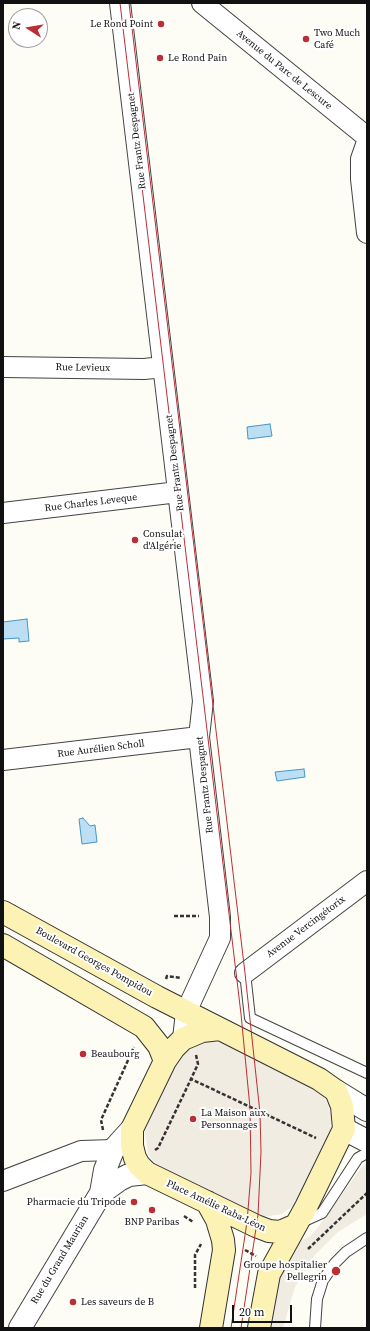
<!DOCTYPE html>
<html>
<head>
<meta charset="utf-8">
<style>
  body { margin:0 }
  #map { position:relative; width:370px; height:1331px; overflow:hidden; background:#fefdf5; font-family:"Source Serif 4",serif }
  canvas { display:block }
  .frame { position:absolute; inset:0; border:4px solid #111; pointer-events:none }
  .north { position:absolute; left:8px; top:8px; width:40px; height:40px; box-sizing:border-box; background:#fff; border:1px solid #a0a0a0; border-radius:50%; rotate:282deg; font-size:11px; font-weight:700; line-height:16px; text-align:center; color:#111 }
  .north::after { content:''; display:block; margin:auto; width:14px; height:18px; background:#bb2e36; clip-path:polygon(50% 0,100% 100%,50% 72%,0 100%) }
  .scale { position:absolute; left:232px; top:1305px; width:60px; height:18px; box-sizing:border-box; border:2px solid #111; border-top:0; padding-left:5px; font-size:12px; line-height:14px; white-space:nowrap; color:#111; -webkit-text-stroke:3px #fff; paint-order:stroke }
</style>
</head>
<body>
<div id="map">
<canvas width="370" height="1331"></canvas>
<div class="frame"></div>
<div class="north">N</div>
<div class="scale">20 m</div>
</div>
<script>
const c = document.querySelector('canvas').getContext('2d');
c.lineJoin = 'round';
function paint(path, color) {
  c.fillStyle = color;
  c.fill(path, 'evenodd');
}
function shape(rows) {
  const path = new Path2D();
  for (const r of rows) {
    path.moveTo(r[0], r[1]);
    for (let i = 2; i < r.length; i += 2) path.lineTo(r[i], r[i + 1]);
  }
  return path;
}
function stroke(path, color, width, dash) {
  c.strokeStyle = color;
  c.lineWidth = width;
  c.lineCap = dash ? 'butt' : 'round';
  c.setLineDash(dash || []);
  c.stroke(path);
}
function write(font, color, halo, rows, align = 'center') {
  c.font = font + ' "Source Serif 4",serif';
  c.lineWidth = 4;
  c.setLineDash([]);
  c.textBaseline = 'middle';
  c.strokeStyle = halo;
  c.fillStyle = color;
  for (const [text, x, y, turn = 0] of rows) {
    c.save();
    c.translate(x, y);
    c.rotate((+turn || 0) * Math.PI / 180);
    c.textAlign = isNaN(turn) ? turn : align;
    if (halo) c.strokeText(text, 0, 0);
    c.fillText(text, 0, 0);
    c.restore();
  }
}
const plaza = shape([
  [208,1041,229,1044,320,1091,328,1104,331,1114,330,1136,296,1204,282,1214,263,1217,160,1168,155,1164,148,1154,145,1133,147,1126,172,1072,185,1052,201,1043],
  [367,1163,367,1214,338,1232,314,1256,295,1287,283,1328,266,1328,274,1281,294,1245,310,1236,316,1230,361,1168]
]);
const water = shape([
  [270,424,272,436,248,439,247,427,270,424],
  [27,619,29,641,19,642,19,638,3,639,3,622,27,619],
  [304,769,305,777,277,781,275,772,304,769],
  [83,818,90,826,95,825,97,842,82,844,79,819,83,818]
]);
const path = shape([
  [174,916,199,916],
  [166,979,167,976,181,978],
  [196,1055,198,1064,191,1079,316,1138],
  [103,1130,101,1120,134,1047],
  [155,1150,158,1148,191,1079],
  [184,1216,193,1222],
  [308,1249,367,1193],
  [245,1250,256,1256],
  [195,1288,195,1255,201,1244]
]);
const service = shape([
  [245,973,250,1018,367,1073],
  [302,1222,322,1213,358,1158,367,1153],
  [315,1328,317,1299,323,1280,335,1263,346,1252,367,1238]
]);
const minor = shape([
  [120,3,203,701,199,737,220,917,220,938,186,1012,183,1039],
  [202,3,367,137],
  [367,142,361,159,361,179,367,233],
  [3,367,144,369,163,367],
  [3,513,178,492],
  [3,760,199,737],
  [245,973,367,881],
  [3,1181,81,1151,113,1150]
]);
const tertiary = shape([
  [336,1091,367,1110],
  [344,1129,367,1141],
  [101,1193,119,1180,129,1175,147,1173],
  [20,1328,101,1193,105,1170,113,1150,132,1129]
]);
const secondary = shape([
  [3,912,157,997,319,1079,336,1091,342,1106,344,1129,306,1207,269,1274,259,1328],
  [3,945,144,1027,159,1046,165,1061],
  [220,1029,202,1031,183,1039,174,1048,165,1061,132,1129,132,1146,135,1158,139,1165,147,1173,256,1226,269,1231,280,1232,296,1225],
  [207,1202,217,1220,223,1240,224,1250,211,1328]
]);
const tram = shape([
  [120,3,241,1014,250,1108,251,1173,247,1222,231,1328],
  [129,3,245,973,260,1113,261,1152,258,1215,241,1328]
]);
const markers = [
  [161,24,4,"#bb2e36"],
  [306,39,4,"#bb2e36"],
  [160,58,4,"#bb2e36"],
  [135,540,4,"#bb2e36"],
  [83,1054,4,"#bb2e36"],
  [193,1119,4,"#bb2e36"],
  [134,1202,4,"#bb2e36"],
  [152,1210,4,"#bb2e36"],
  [336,1271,5,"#bb2e36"],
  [73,1302,4,"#bb2e36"]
];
const poiNames = [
  ["Le Rond Point",153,24,"right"],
  ["Two Much",314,33],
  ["Café",314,45],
  ["Le Rond Pain",168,58],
  ["Consulat",143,534],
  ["d'Algérie",143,546],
  ["Beaubourg",91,1054],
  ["La Maison aux",201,1113],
  ["Personnages",201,1125],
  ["Pharmacie du Tripode",126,1202,"right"],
  ["BNP Paribas",152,1222,"center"],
  ["Groupe hospitalier",327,1265,"right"],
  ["Pellegrin",327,1277,"right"],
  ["Les saveurs de B",81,1302]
];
const streetNames = [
  ["Avenue du Parc de Lescure",284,70,39],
  ["Rue Frantz Despagnet",137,141,-97],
  ["Rue Levieux",83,368,1],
  ["Rue Frantz Despagnet",175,463,-97],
  ["Rue Charles Leveque",91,503,-7],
  ["Rue Aurélien Scholl",101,749,-7],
  ["Rue Frantz Despagnet",205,785,-96],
  ["Avenue Vercingétorix",306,927,-37],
  ["Boulevard Georges Pompidou",94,962,29],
  ["Place Amélie Raba-Léon",216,1206,25],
  ["Rue du Grand Maurian",60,1260,-59]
];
paint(plaza, '#f0ece2');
paint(water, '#bcdff4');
stroke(water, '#4695c7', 1);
stroke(service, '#444', 12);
stroke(minor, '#444', 22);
stroke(tertiary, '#444', 24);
stroke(secondary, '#333', 24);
stroke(path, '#333', 2.5, [4, 2]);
stroke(service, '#fff', 10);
stroke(minor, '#fff', 20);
stroke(tertiary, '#fff', 22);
stroke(secondary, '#fbf2b4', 22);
stroke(tram, '#bb2e36', 1);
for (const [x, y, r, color] of markers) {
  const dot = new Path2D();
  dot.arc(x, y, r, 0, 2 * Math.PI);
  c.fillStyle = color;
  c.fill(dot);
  stroke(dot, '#fff', 1.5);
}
write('10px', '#111', '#fff', poiNames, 'left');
write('10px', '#111', '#fff', streetNames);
</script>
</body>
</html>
